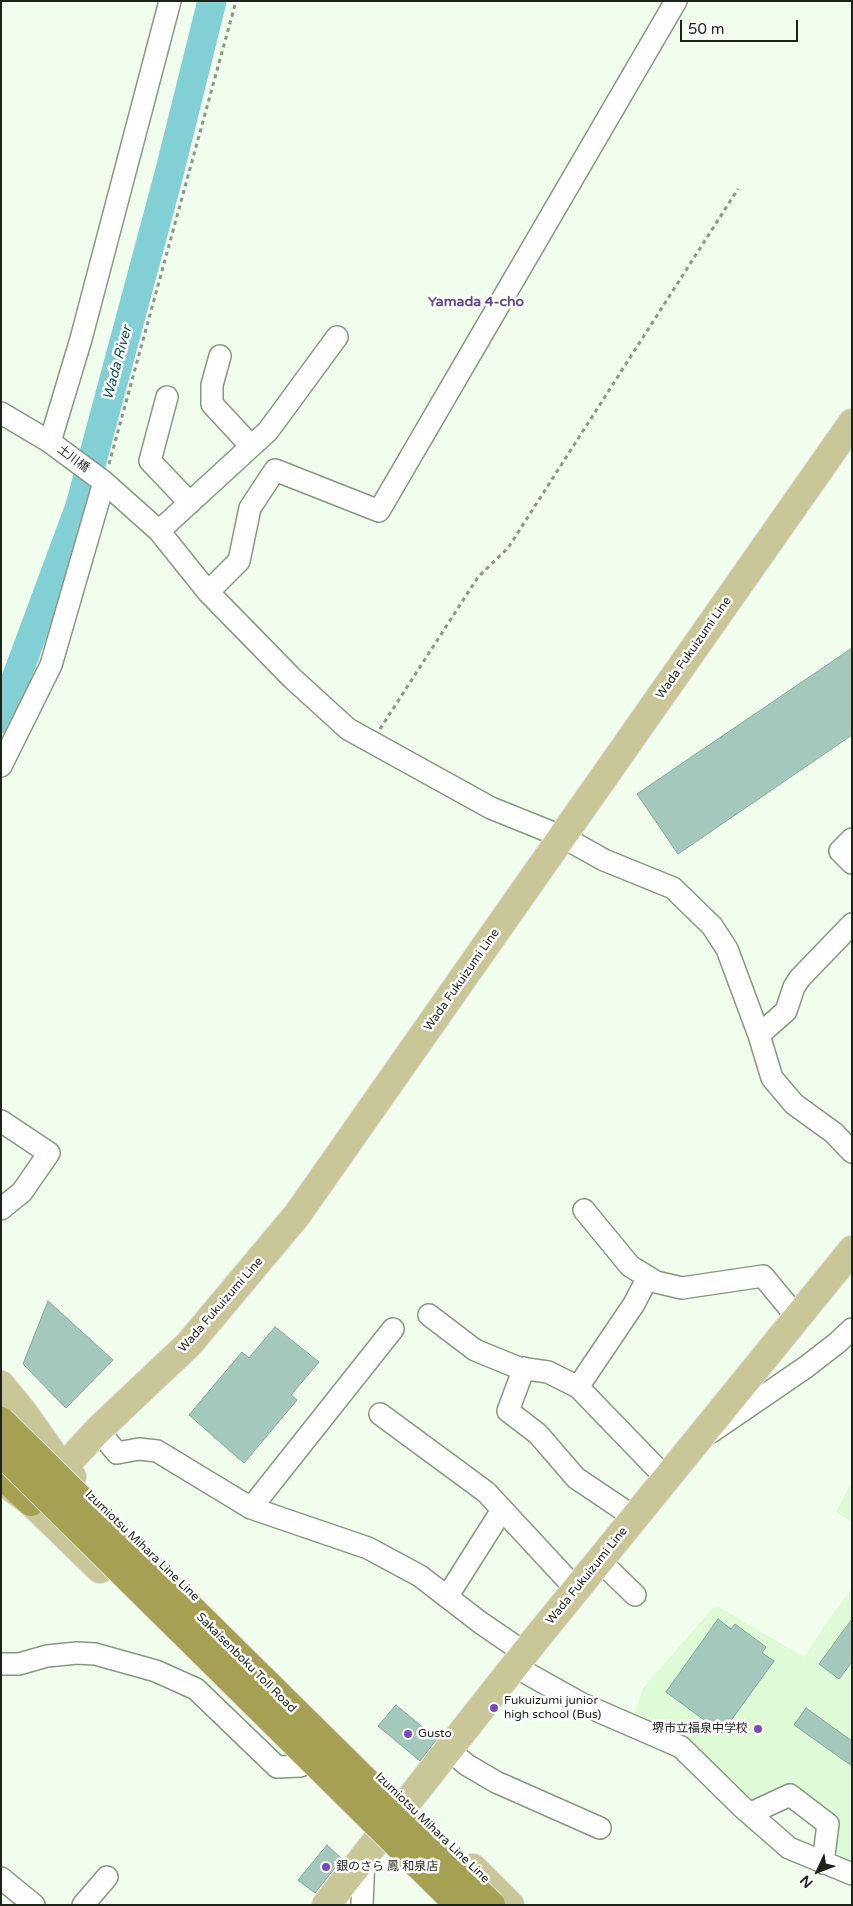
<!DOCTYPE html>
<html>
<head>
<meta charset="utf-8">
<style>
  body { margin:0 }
  #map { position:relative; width:853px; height:1906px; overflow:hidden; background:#f1feed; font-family:"Varela Round",sans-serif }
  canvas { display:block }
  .frame { position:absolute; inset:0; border:2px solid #1c2319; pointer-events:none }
  .north { position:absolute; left:793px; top:1846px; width:50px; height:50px; -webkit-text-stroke:4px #fff; paint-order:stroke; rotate:227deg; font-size:14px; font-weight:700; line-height:20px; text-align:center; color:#1c2319 }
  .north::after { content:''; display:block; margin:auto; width:18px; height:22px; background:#1c2319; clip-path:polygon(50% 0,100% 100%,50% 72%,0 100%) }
  .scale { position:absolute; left:680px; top:20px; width:118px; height:22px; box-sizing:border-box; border:2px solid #1c2319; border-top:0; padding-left:6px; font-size:15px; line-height:18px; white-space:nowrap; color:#1c2319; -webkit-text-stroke:4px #fff; paint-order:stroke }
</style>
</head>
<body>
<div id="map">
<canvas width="853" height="1906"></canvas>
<div class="frame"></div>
<div class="north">N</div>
<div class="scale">50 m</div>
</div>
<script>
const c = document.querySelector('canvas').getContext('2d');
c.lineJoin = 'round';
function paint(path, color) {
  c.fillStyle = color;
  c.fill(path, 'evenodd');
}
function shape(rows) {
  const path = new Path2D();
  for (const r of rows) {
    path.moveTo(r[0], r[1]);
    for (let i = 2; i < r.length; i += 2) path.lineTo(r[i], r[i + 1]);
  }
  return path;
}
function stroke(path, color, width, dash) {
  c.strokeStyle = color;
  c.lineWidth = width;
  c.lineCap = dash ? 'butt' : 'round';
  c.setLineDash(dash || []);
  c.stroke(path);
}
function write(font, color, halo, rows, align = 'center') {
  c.font = font + ' "Varela Round","Noto Sans JP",sans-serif';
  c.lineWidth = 5;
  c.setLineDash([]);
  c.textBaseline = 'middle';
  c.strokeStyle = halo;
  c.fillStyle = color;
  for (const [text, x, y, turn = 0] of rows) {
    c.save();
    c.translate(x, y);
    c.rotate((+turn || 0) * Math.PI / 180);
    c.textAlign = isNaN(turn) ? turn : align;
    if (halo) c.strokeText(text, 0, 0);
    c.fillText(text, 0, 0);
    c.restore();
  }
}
const built = shape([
  [852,1481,852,1522,836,1512],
  [852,1589,852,1863,825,1853,810,1799,758,1809,693,1744,634,1715,643,1688,713,1608,719,1607,804,1657,834,1612]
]);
const river = shape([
  [1,719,80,506,169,174,212,1]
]);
const building = shape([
  [852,648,852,735,678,854,637,794,852,648],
  [48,1301,113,1360,66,1408,23,1364,48,1301],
  [275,1327,319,1362,291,1395,297,1400,244,1463,189,1415,242,1352,249,1358,275,1327],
  [718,1619,731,1629,735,1624,766,1647,762,1653,774,1661,722,1733,666,1692,718,1619],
  [852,1619,852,1662,839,1679,819,1664,852,1619],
  [396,1705,437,1739,420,1761,378,1726,396,1705],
  [806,1708,852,1741,852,1766,794,1725,806,1708],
  [327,1845,342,1859,315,1893,298,1880,327,1845]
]);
const path = shape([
  [109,464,236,1],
  [380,729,478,577,508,548,738,189]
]);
const minor = shape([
  [220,356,212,385,212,404,251,446],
  [167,397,150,461,190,503],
  [1,413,50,442,104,482,159,531,208,592,292,678,348,729,491,808,563,837,604,860,673,888,712,926,727,949,759,1035,772,1078,794,1104,834,1133,852,1152],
  [50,442,81,339,170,1],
  [159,531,268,431,337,337],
  [208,592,239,561,250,508,275,470,379,511,676,1],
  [1,766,51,665,104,482],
  [852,839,840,851,852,863],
  [759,1035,786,1011,794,987,800,978,852,924],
  [1,1121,49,1153,22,1192,1,1209],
  [584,1210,630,1266,656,1282,682,1288,763,1276,796,1316],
  [429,1315,475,1350,519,1368,548,1372,578,1387,666,1478],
  [524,1368,508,1411,538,1434,576,1478,634,1517],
  [578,1387,634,1304,648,1277],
  [380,1414,486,1492,576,1589],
  [98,1430,117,1453,139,1449,157,1451,251,1508,368,1548,420,1576,481,1623,525,1653],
  [711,1432,806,1367,837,1343,852,1329],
  [251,1508,393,1329],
  [599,1560,635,1595],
  [447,1597,502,1510],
  [1,1664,19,1664,47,1656,77,1653,95,1654,156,1671,196,1689,277,1767,301,1766],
  [514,1666,582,1704,681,1747,741,1806,789,1848,852,1874],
  [449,1750,467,1765,496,1782,600,1828],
  [751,1813,790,1795,828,1824,823,1863],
  [1,1878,34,1905],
  [83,1905,107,1877],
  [362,1905,364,1858]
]);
const major = shape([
  [1,1385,23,1412,62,1467,72,1477],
  [12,1488,31,1502,100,1569],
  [40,1493,98,1430,189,1344,297,1215,852,423],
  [473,1868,510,1905],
  [326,1905,535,1640,852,1250]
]);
const highway = shape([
  [1,1474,31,1502]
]);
const highwayBridge = shape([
  [1,1421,491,1905],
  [1,1452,459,1905]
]);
const markers = [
  [494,1708,5,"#7948c0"],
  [758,1729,5,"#7948c0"],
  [408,1734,5,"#7948c0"],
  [326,1867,5,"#7948c0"]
];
const streetNames = [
  ["土川橋",73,459,37],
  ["Wada Fukuizumi Line",694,648,-55],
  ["Wada Fukuizumi Line",462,980,-55],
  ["Wada Fukuizumi Line",221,1305,-49],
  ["Izumiotsu Mihara Line Line",142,1546,44],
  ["Wada Fukuizumi Line",587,1576,-51],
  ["Sakaisenboku Toll Road",246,1663,45],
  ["Izumiotsu Mihara Line Line",432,1828,44]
];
const poiNames = [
  ["Fukuizumi junior",504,1701],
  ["high school (Bus)",504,1715],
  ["堺市立福泉中学校",748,1729,"right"],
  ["Gusto",418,1734],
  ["銀のさら 鳳 和泉店",336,1867]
];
const neighbourhoodNames = [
  ["Yamada 4-cho",476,302]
];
const waterNames = [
  ["Wada River",118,363,-75]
];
paint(built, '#dffad7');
stroke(river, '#83cfd6', 29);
paint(building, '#a4c8bb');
stroke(building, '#84a89a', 1);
stroke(minor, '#85997f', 24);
stroke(major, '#dfe0df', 30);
stroke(highway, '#dfe0df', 30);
stroke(path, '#8c9689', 3, [4, 4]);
stroke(minor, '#fff', 21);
stroke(major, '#c9c697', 28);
stroke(highway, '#a5a052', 28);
stroke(highwayBridge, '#dfe0df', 30, []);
stroke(highwayBridge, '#a5a052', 28);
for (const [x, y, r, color] of markers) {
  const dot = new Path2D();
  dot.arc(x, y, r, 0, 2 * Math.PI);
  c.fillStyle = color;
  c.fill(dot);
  stroke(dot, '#fff', 2);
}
write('12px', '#1c2319', '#fff', streetNames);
write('12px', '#1c2319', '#fff', poiNames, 'left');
write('bold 14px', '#5f4987', '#fff', neighbourhoodNames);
write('italic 14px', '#12555a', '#fff', waterNames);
</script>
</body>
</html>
